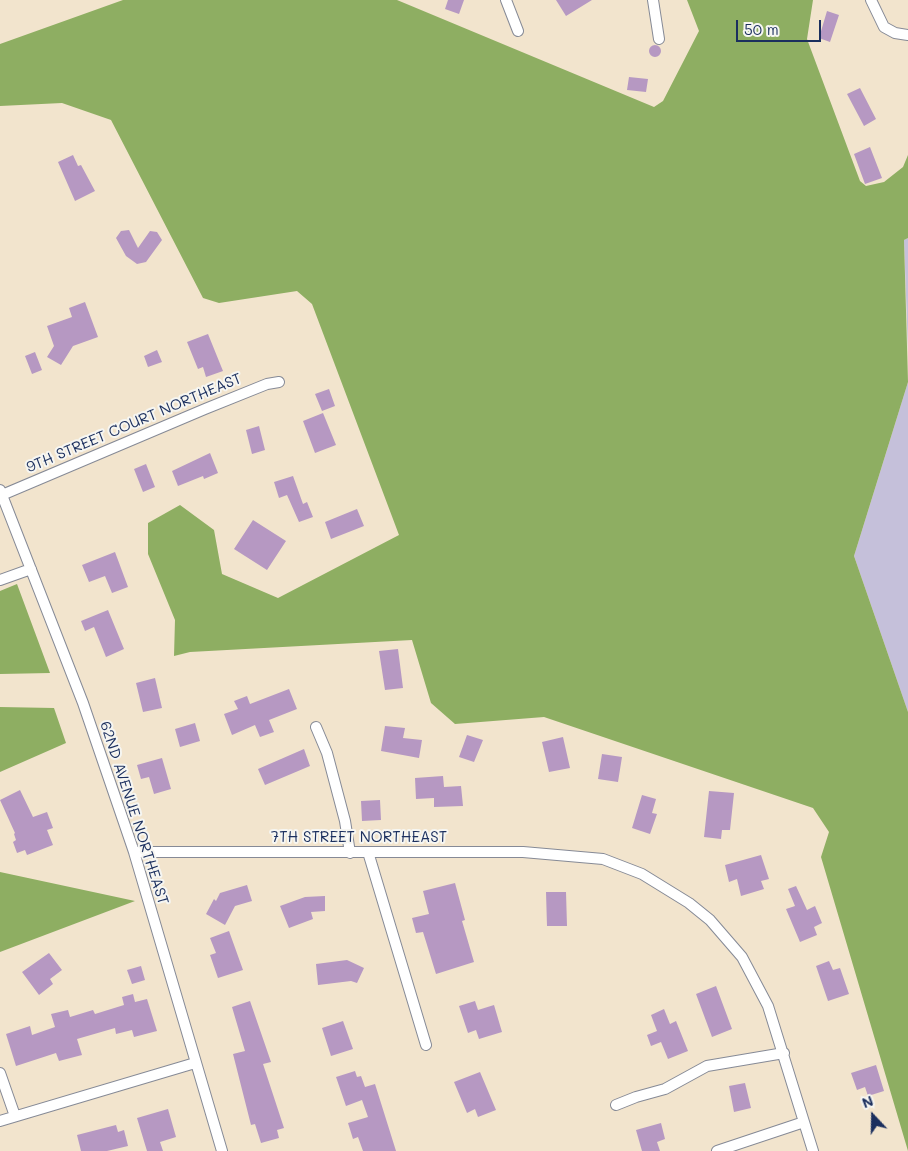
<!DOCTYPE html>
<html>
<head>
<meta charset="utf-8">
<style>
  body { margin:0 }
  #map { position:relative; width:908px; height:1151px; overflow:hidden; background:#f2e4cd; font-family:Mali,sans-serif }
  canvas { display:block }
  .north { position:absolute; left:848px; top:1091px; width:50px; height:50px; -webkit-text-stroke:4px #f6f6f2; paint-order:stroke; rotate:339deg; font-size:14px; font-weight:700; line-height:20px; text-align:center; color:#1b2f5e }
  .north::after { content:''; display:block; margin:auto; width:18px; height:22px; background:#1b2f5e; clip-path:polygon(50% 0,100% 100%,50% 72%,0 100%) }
  .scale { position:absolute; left:736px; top:20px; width:85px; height:22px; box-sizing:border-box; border:2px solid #1b2f5e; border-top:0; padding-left:6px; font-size:15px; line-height:18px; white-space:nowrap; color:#1b2f5e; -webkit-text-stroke:4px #f6f6f2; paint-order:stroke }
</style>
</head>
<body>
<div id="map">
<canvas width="908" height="1151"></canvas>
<div class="north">N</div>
<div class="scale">50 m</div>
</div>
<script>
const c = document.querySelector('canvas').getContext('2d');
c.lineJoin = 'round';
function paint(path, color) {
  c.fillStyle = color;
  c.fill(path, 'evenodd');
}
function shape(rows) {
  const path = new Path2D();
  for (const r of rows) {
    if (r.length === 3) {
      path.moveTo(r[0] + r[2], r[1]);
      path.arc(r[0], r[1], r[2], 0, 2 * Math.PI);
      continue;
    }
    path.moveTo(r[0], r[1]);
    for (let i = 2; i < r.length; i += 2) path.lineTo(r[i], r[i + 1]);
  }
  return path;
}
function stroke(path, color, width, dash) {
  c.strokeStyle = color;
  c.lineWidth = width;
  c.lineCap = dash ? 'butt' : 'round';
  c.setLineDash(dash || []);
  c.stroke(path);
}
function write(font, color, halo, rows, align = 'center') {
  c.font = font + ' Mali,sans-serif';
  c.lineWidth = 4;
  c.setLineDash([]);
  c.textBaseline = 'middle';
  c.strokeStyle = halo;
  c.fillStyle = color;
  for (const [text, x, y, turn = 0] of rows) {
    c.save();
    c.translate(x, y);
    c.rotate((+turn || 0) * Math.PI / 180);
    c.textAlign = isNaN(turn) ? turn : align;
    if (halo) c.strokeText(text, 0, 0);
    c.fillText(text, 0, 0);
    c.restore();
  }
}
const industrial = shape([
  [908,238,908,350,904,240],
  [908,382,908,712,854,556]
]);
const forest = shape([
  [123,0,397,0,654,107,663,101,699,31,687,0,813,0,807,39,860,181,866,186,884,182,903,167,908,155,908,238,904,240,908,382,854,556,908,712,908,1151,821,857,829,832,813,808,544,717,455,724,431,703,412,640,190,652,174,656,175,620,148,554,148,523,180,505,214,530,222,574,278,598,399,535,312,304,297,291,219,303,203,298,111,120,62,103,0,106,0,44],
  [17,584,50,673,0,674,0,591],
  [0,707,54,708,66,743,0,772],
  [0,872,135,901,0,952]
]);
const building = shape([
  [448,0,464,0,459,14,445,9],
  [556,0,592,0,566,16],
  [827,11,839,15,830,42,819,38],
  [655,51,6],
  [629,77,648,79,646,92,627,90],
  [860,88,876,119,864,126,847,94],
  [870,147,882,178,865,184,854,154],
  [73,155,78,166,81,165,95,191,75,201,58,162],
  [129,230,138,248,150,231,157,232,162,240,146,262,137,264,126,256,116,238,121,231],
  [85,302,98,337,73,346,61,365,47,357,54,346,47,326,72,317,69,308],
  [208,334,223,371,206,377,203,367,198,369,187,342],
  [157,350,162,362,148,367,144,356],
  [35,352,42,370,32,374,25,356],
  [329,389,335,406,322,411,315,394],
  [323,413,336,445,315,453,303,421],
  [259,426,265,450,252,454,246,430],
  [210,453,218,473,204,479,203,476,178,486,172,471],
  [146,464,155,487,143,492,134,469],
  [293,476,303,504,307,502,313,517,299,522,287,495,279,498,274,482],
  [357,509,364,526,331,539,325,522],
  [253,520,286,541,267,570,234,549],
  [115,552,128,587,112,593,105,576,89,582,82,565],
  [108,610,124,649,106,657,94,627,85,631,81,621],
  [398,649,403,688,385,690,379,651],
  [155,678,162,708,143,712,136,683],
  [289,689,297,709,269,720,274,732,260,737,255,725,232,735,224,714,238,709,234,701,247,696,250,704],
  [195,723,200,741,180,747,175,729],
  [385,726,405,728,403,738,422,740,419,758,381,751],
  [467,735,483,740,474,762,459,757],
  [563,737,570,768,549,772,542,742],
  [304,749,310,766,265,785,258,769],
  [602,754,622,757,618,782,598,779],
  [162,758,171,789,154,794,149,777,141,779,137,765],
  [443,776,444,787,461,786,463,806,434,807,434,798,416,799,415,778],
  [20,790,33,817,47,812,53,828,47,830,53,845,27,855,25,850,17,853,13,842,16,840,14,834,15,833,0,800],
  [709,791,734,793,730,830,722,830,721,839,704,837],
  [642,795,656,799,652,813,657,814,650,834,632,828],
  [380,800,381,820,362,821,361,801],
  [761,855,769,879,761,881,764,889,741,896,737,879,729,882,725,865],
  [455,883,465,920,462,921,474,962,436,974,423,932,416,933,412,918,429,914,423,891],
  [247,885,252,901,235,906,225,925,206,914,214,899,216,901,220,893],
  [796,886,807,910,815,906,822,923,814,927,817,935,800,942,786,909,795,906,788,889],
  [546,892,566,892,567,926,547,926],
  [325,896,325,911,311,912,313,919,289,928,280,906,305,897],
  [229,931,243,970,218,978,210,955,216,953,210,938],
  [49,953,62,970,50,979,53,984,39,995,22,972],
  [347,960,364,968,357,983,351,981,318,985,316,964],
  [829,961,833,970,840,968,849,994,828,1001,816,966],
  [141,966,145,980,132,984,127,970],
  [716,986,732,1029,712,1037,696,994],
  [133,994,135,1002,147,999,157,1031,134,1037,132,1030,116,1034,115,1028,77,1039,82,1055,59,1061,56,1053,16,1066,6,1034,30,1026,32,1035,55,1027,51,1014,68,1010,70,1017,93,1010,95,1014,124,1005,122,997],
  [250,1001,271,1062,263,1064,284,1128,277,1130,279,1138,261,1143,255,1124,251,1125,233,1054,245,1051,232,1007],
  [475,1001,478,1010,494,1005,502,1032,479,1039,476,1030,468,1033,459,1006],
  [664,1009,670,1024,676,1021,688,1051,668,1059,661,1042,651,1046,647,1035,657,1031,651,1015],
  [343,1021,353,1049,331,1056,322,1028],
  [876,1065,884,1091,868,1096,865,1087,857,1090,851,1073],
  [355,1071,357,1077,361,1076,365,1087,375,1084,396,1151,363,1151,358,1137,353,1139,348,1123,368,1117,362,1100,346,1106,336,1077],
  [480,1072,496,1110,478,1117,475,1109,467,1113,454,1082],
  [745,1083,751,1108,734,1112,729,1086],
  [168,1109,176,1137,160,1142,163,1151,147,1151,137,1118],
  [661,1123,665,1139,657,1142,660,1151,642,1151,636,1130],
  [116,1125,118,1132,124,1130,128,1146,107,1151,81,1151,77,1135]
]);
const minor = shape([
  [506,0,518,31],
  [653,0,659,39],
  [871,0,884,27,895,33,908,35],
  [0,490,83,703,134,852,222,1151],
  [2,495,205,409,267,384,279,382],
  [0,580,31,569],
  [316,727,327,753,345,821,350,853],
  [134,852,523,852,603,859,642,874,689,903,710,920,742,957,768,1006,813,1151],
  [368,852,426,1045],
  [0,1073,15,1116],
  [616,1105,636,1097,665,1089,707,1066,784,1053],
  [0,1121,195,1063],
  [717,1151,804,1122]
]);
const streetNames = [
  ["9TH STREET COURT NORTHEAST",134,423,-23],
  ["62ND AVENUE NORTHEAST",134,813,72],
  ["7TH STREET NORTHEAST",359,837]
];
paint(industrial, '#c5c0da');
paint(forest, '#8eae62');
paint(building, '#b698c2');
stroke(minor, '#868a96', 12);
stroke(minor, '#fff', 10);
write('15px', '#1b2f5e', '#f6f6f2', streetNames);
</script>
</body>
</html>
